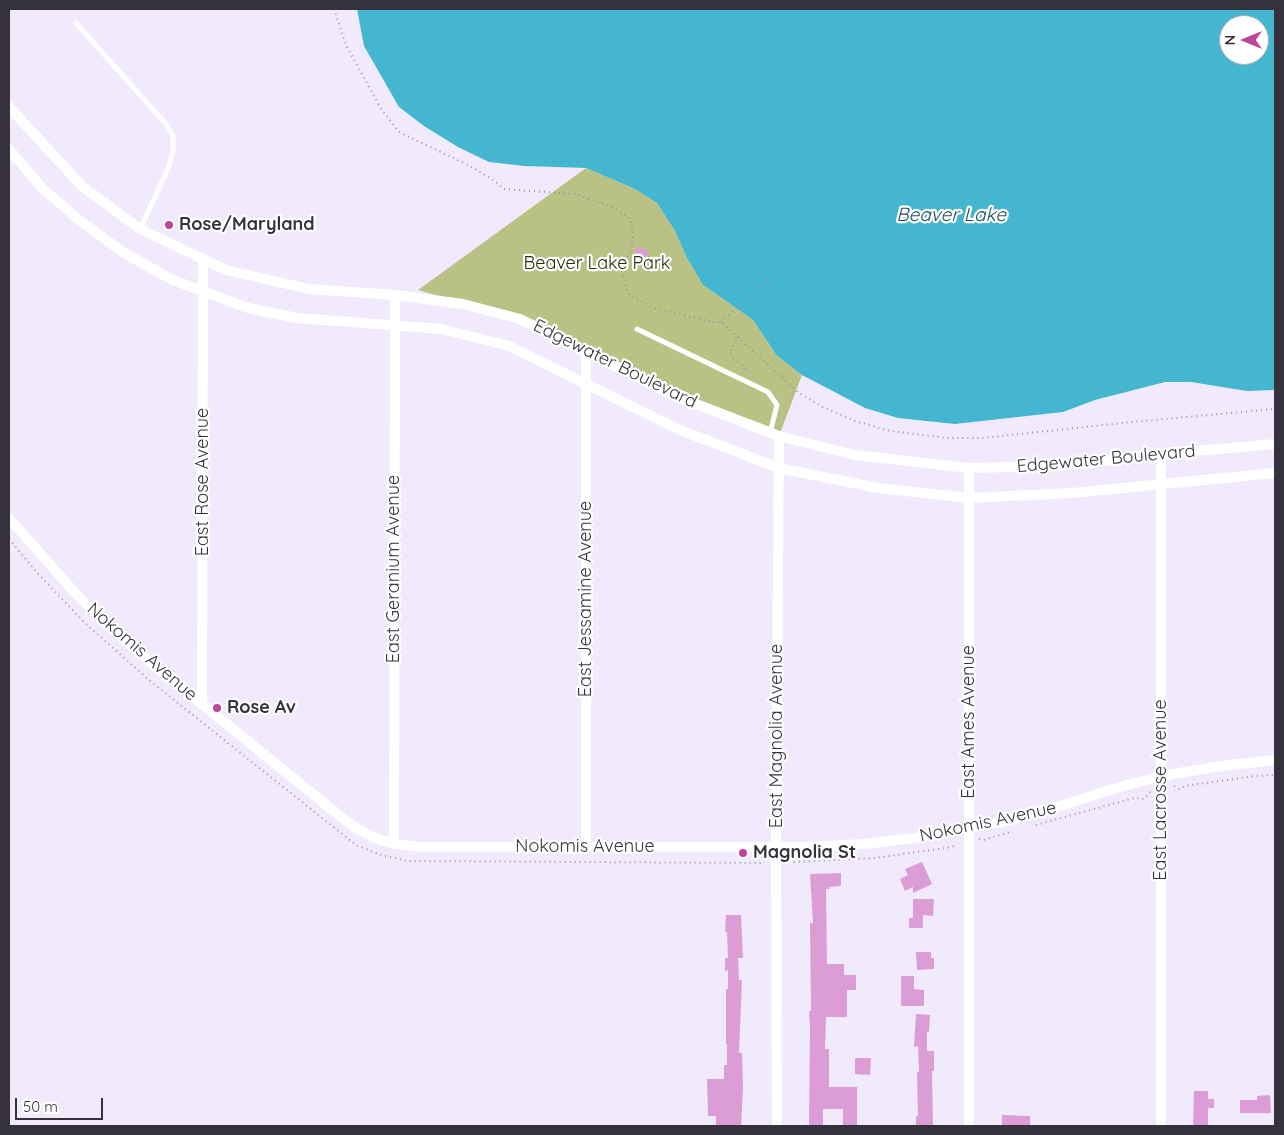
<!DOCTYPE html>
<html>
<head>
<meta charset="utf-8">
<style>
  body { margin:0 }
  #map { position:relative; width:1284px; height:1135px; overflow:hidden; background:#f0eafc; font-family:Quicksand,sans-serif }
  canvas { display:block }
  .frame { position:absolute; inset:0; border:10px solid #36323d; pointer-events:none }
  .north { position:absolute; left:1219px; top:15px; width:50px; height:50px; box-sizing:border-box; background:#fff; border:1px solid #afadb1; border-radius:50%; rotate:270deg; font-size:14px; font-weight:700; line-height:20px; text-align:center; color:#36323d }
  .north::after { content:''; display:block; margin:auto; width:18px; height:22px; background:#bd459a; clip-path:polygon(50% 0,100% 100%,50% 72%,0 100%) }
  .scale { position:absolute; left:15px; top:1098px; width:88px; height:22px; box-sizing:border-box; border:2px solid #36323d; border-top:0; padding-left:6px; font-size:15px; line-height:18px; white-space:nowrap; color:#36323d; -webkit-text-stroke:4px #fff; paint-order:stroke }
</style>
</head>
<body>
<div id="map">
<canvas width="1284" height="1135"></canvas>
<div class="frame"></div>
<div class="north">N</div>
<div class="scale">50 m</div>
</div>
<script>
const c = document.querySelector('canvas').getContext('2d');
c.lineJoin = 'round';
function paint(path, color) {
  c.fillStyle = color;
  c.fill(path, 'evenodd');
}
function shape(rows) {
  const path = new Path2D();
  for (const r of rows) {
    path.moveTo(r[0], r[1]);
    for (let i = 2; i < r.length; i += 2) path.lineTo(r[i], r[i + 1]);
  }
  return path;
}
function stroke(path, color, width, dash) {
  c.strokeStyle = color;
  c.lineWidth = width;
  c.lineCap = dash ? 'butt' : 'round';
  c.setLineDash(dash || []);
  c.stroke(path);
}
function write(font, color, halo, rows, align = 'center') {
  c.font = font + ' Quicksand,sans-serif';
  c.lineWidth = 4.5;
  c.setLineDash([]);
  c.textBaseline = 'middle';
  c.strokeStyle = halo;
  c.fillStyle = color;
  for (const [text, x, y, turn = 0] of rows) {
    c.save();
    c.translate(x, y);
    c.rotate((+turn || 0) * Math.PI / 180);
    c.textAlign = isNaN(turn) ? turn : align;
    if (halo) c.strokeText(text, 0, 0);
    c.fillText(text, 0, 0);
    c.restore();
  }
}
const green = shape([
  [586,168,635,189,657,203,675,231,687,258,703,285,753,320,777,356,802,375,779,436,678,397,520,319,418,290]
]);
const water = shape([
  [357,9,1275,9,1275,390,1247,391,1191,382,1165,382,1095,400,1063,412,955,424,898,418,865,408,802,375,777,356,753,320,703,285,687,258,675,231,657,203,635,189,586,168,524,166,489,162,458,147,424,126,399,107,364,46],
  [1229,25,1259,25,1259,55,1229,55]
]);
const building = shape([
  [637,247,649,251,645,264,633,260],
  [922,862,932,884,913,893,913,887,905,891,900,879,908,875,905,869],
  [841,873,841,886,829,887,829,889,826,889,827,964,844,964,844,975,856,975,856,990,847,990,847,1017,826,1017,825,1049,829,1049,829,1087,857,1087,857,1126,843,1126,843,1109,823,1109,823,1126,809,1126,810,1028,809,1011,811,1011,810,923,813,923,810,874],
  [913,899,934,899,933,916,923,915,923,928,909,928,909,918,913,918],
  [726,915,741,915,743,958,738,958,739,980,742,980,739,1053,742,1053,743,1088,741,1126,716,1126,716,1116,708,1116,707,1079,724,1079,724,1065,727,1065,727,1044,726,1044,726,989,728,989,728,970,725,971,725,958,728,958,727,932,725,931],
  [916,952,931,952,931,958,934,958,934,969,917,970],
  [901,976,914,976,914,989,924,990,924,1006,901,1006],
  [916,1014,930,1015,929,1032,927,1032,927,1051,934,1051,934,1071,932,1071,933,1126,916,1126,916,1116,918,1116,917,1072,919,1072,918,1046,914,1047],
  [855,1058,871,1058,870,1075,855,1074],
  [1194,1091,1208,1091,1208,1099,1214,1099,1214,1108,1208,1108,1208,1126,1193,1126],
  [1270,1095,1271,1113,1240,1113,1240,1100,1257,1100,1257,1096],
  [1002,1115,1030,1116,1030,1126,1002,1126]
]);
const path = shape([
  [334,9,346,45,380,107,399,132,470,166,495,181,504,189,576,194,612,207,630,219,633,233,632,246,625,265,623,278,630,296,654,308,714,322,721,322,799,393,823,407,855,421,890,431,947,438,983,438,1121,423,1275,409],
  [761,273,773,286],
  [721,322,767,280],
  [739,337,732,346,730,354,734,359,743,366,746,372],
  [9,539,40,576,86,624,149,680,356,845,378,854,407,861,762,863,764,861],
  [1174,786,1179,789,1185,786,1255,776,1275,775],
  [1036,825,1134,798,1144,799,1150,792],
  [979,839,983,840,1010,832],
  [790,859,793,862,875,858,952,847,957,844]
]);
const lane = shape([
  [76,23,166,124,173,136,173,152,168,169,140,229],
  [637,329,768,392,777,405,770,433]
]);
const street = shape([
  [9,107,82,186,140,229,226,270,309,289,395,295,463,304,520,319,678,397,779,436,855,455,969,468,1062,466,1161,454,1275,444],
  [9,149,42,188,78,219,124,253,173,280,248,308,297,318,442,329,509,346,680,430,779,468,878,488,969,498,1072,493,1275,473],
  [969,468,969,1126],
  [9,518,77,595,114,631,156,667,345,820,356,828,375,838,394,844,421,847,804,847,864,844,914,838,1007,821,1060,806,1113,789,1161,776,1221,766,1275,760],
  [202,704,203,259],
  [394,844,395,295],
  [586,847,586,352],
  [777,1126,776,847,779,436],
  [1161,1126,1161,454]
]);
const markers = [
  [169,225,5,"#bd459a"],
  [217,708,5,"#bd459a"],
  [743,853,5,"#bd459a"]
];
const poiNames = [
  ["Rose/Maryland",179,225],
  ["Rose Av",227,708],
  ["Magnolia St",753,853]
];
const parkNames = [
  ["Beaver Lake Park",597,264]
];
const streetNames = [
  ["Edgewater Boulevard",615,364,26],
  ["Edgewater Boulevard",1106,459,-5],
  ["East Rose Avenue",203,482,-90],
  ["East Geranium Avenue",394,569,-90],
  ["East Jessamine Avenue",586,599,-90],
  ["Nokomis Avenue",142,652,41],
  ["East Ames Avenue",969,722,-90],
  ["East Magnolia Avenue",777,736,-90],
  ["East Lacrosse Avenue",1161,790,-90],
  ["Nokomis Avenue",988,822,-12],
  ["Nokomis Avenue",585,847]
];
const waterNames = [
  ["Beaver Lake",951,215]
];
paint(green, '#bac184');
paint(water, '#44b6d0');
paint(building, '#dc9cd6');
stroke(path, '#9994a3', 2, [1, 4]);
stroke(lane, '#fff', 5);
stroke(street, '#fff', 10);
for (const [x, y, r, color] of markers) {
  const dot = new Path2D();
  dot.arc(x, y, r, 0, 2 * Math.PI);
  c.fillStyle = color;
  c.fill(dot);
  stroke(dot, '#fff', 2);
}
write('bold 18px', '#36323d', '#fff', poiNames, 'left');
write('18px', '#2a2d08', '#fff', parkNames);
write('18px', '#36323d', '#fff', streetNames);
write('italic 19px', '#1e4f5a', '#fff', waterNames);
</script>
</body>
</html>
